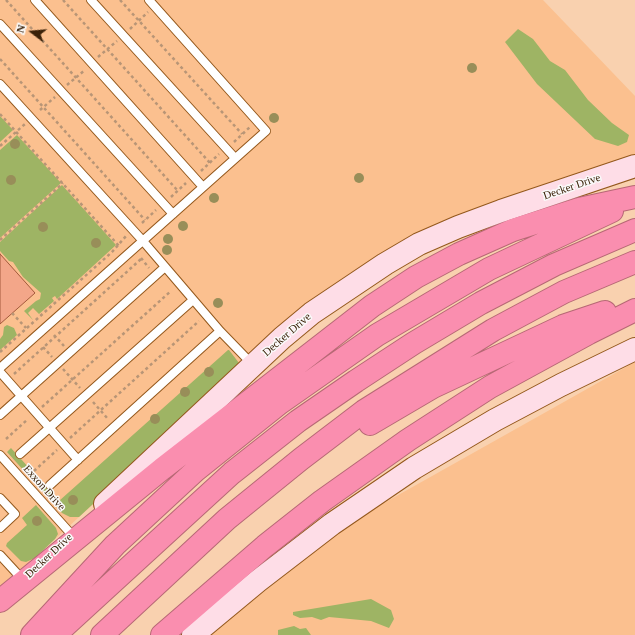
<!DOCTYPE html>
<html>
<head>
<meta charset="utf-8">
<style>
  body { margin:0 }
  #map { position:relative; width:635px; height:635px; overflow:hidden; background:#f9d1af; font-family:"Times New Roman",serif }
  canvas { display:block }
  .north { position:absolute; left:12px; top:12px; width:40px; height:40px; -webkit-text-stroke:3px #fafafa; paint-order:stroke; rotate:286deg; font-size:11px; font-weight:700; line-height:16px; text-align:center; color:#3b2209 }
  .north::after { content:''; display:block; margin:auto; width:14px; height:18px; background:#3b2209; clip-path:polygon(50% 0,100% 100%,50% 72%,0 100%) }
</style>
</head>
<body>
<div id="map">
<canvas width="635" height="635"></canvas>
<div class="north">N</div>
</div>
<script>
const c = document.querySelector('canvas').getContext('2d');
c.lineJoin = 'round';
function paint(path, color) {
  c.fillStyle = color;
  c.fill(path, 'evenodd');
}
function shape(rows) {
  const path = new Path2D();
  for (const r of rows) {
    path.moveTo(r[0], r[1]);
    for (let i = 2; i < r.length; i += 2) path.lineTo(r[i], r[i + 1]);
  }
  return path;
}
function stroke(path, color, width, dash) {
  c.strokeStyle = color;
  c.lineWidth = width;
  c.lineCap = dash ? 'butt' : 'round';
  c.setLineDash(dash || []);
  c.stroke(path);
}
function write(font, color, halo, rows, align = 'center') {
  c.font = font + ' "Times New Roman",serif';
  c.lineWidth = 3;
  c.setLineDash([]);
  c.textBaseline = 'middle';
  c.strokeStyle = halo;
  c.fillStyle = color;
  for (const [text, x, y, turn = 0] of rows) {
    c.save();
    c.translate(x, y);
    c.rotate((+turn || 0) * Math.PI / 180);
    c.textAlign = isNaN(turn) ? turn : align;
    if (halo) c.strokeText(text, 0, 0);
    c.fillText(text, 0, 0);
    c.restore();
  }
}
const built = shape([
  [0,0,543,0,635,96,635,157,477,212,236,372,0,590],
  [635,362,635,635,210,635,352,521]
]);
const green = shape([
  [518,29,533,39,550,61,565,70,588,100,612,123,629,135,627,142,618,146,595,139,537,84,505,42],
  [0,116,13,130,0,142],
  [17,135,61,183,0,238,0,150],
  [62,185,116,245,57,299,55,296,52,298,54,301,39,314,33,308,28,313,33,320,24,311,36,301,40,299,41,293,23,277,13,262,9,261,0,251,0,242],
  [7,325,14,328,17,335,0,350,0,339,3,335,4,327],
  [228,350,229,350,239,363,236,372,79,517,70,517,62,513,7,452,11,448,59,501],
  [36,505,56,528,58,534,55,539,35,558,26,562,21,561,6,546,7,543,27,525,22,518],
  [371,599,391,610,394,619,389,628,371,621,329,617,321,620,312,617,300,618,293,615,293,612],
  [294,626,300,629,306,628,311,635,278,635,278,630]
]);
const building = shape([
  [0,254,35,293,0,324,0,254]
]);
const path = shape([
  [6,0,178,191],
  [63,0,210,163],
  [120,0,242,134],
  [130,29,148,12],
  [98,57,117,41],
  [0,59,145,220],
  [67,85,85,70],
  [40,110,55,97],
  [0,114,119,246],
  [234,142,251,126],
  [0,146,25,124],
  [201,171,219,154],
  [171,197,186,183],
  [142,223,156,210],
  [0,240,63,183],
  [141,258,149,268],
  [12,313,26,328],
  [54,335,64,346],
  [43,347,52,357],
  [0,352,112,252,126,236],
  [63,369,80,388],
  [14,374,141,259],
  [93,402,108,419],
  [42,407,171,291],
  [70,438,199,321],
  [6,439,28,419],
  [34,471,57,450]
]);
const service = shape([
  [35,0,203,187],
  [91,0,235,158],
  [0,24,173,214],
  [0,84,143,241,220,331,252,364],
  [0,368,266,131,149,0],
  [0,372,78,460],
  [0,415,165,267],
  [20,454,193,300],
  [0,455,72,535],
  [50,485,220,331],
  [0,498,15,514,0,528],
  [0,555,23,580]
]);
const secondary = shape([
  [105,504,282,338,312,313,385,264,419,244,458,227,501,211,635,166],
  [193,635,258,581,332,524,414,468,495,420,561,385,635,349]
]);
const motorway = shape([
  [370,424,433,387,563,326,605,312],
  [0,601,162,469,372,306,416,277,459,254,513,230,579,209,635,197],
  [32,635,115,545,195,471,280,403,377,335,489,269,612,211],
  [55,635,232,473,298,421,356,381,414,343,481,303,554,265,635,230],
  [102,635,227,519,301,459,364,411,493,330,564,292,635,262],
  [162,635,265,546,322,501,408,440,490,387,589,333,635,310]
]);
const trees = [
  [472,68],
  [274,118],
  [15,144],
  [359,178],
  [11,180],
  [214,198],
  [183,226],
  [43,227],
  [168,239],
  [96,243],
  [167,250],
  [218,303],
  [209,372],
  [185,392],
  [155,419],
  [73,500],
  [37,521]
];
const streetNames = [
  ["Decker Drive",572,187,-19],
  ["Decker Drive",287,335,-41],
  ["Exxon Drive",44,488,48],
  ["Decker Drive",49,556,-43]
];
paint(built, '#fbc08f');
paint(green, '#9eb464');
paint(building, '#f3a689');
stroke(building, '#a3593c', 1);
stroke(service, '#94581c', 10);
stroke(secondary, '#94581c', 24);
stroke(motorway, '#b76875', 24);
stroke(path, '#b89576', 2.5, [3, 3]);
stroke(service, '#fff', 8);
stroke(secondary, '#fedde7', 22);
stroke(motorway, '#fa8eaf', 22);
c.fillStyle = '#988e59';
for (const [x, y] of trees) {
  c.beginPath();
  c.arc(x, y, 5, 0, 2 * Math.PI);
  c.fill();
}
write('11px', '#3b2209', '#fafafa', streetNames);
</script>
</body>
</html>
